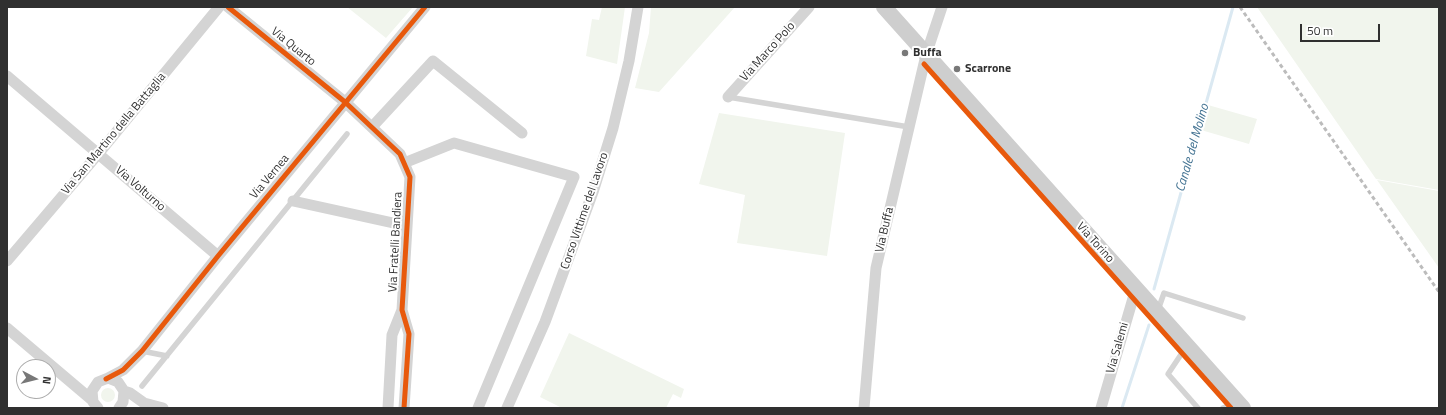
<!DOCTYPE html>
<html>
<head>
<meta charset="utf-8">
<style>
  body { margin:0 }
  #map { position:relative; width:1446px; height:415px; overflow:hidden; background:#fff; font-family:"Titillium Web",sans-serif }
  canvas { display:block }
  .frame { position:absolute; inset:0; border:8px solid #303030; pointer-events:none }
  .north { position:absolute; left:16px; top:359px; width:40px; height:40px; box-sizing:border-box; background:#fff; border:1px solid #acacac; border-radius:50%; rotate:97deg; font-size:11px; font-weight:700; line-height:16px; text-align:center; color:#303030 }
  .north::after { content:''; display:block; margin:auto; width:14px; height:18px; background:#787878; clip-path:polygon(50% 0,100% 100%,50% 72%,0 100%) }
  .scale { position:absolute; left:1300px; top:24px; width:80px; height:18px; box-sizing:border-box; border:2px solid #303030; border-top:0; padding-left:5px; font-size:12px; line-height:14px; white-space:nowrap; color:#303030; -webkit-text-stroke:3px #fff; paint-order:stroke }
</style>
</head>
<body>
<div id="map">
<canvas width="1446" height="415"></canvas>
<div class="frame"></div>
<div class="north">N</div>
<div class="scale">50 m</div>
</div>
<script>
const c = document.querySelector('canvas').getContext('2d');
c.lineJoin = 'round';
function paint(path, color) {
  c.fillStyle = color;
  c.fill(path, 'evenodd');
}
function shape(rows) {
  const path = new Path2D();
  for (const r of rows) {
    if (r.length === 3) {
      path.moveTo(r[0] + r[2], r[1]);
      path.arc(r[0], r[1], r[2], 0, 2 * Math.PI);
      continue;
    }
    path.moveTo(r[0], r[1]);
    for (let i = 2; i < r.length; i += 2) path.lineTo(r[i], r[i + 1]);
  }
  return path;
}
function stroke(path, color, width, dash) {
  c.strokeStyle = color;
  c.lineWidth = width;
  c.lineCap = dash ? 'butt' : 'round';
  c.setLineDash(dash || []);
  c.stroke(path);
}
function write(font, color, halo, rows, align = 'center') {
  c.font = font + ' "Titillium Web",sans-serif';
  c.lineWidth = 4;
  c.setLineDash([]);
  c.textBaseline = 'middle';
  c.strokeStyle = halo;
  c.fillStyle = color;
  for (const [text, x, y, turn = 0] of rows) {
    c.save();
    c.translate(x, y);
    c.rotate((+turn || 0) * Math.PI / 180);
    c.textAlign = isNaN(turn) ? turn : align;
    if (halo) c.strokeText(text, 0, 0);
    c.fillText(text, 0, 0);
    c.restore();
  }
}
const green = shape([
  [347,7,413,7,386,38],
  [602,7,625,7,617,64,586,56,592,19,599,20],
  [651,7,735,7,659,92,635,88,649,33],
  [1257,7,1439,7,1439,190,1376,179],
  [1208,105,1257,119,1249,144,1201,130],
  [719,113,845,133,827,256,737,243,745,195,699,184],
  [1377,180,1439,191,1439,268],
  [569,333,684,389,681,398,673,394,666,408,562,408,540,397],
  [108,395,7]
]);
const stream = shape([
  [1154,289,1233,7],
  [1122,408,1149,325]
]);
const service = shape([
  [728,97,909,127],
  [1158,310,1164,293,1243,318],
  [1189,348,1182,353,1168,374,1198,408],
  [142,351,167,356],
  [142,386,347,134],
  [1223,408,1235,403]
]);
const minor = shape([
  [228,7,345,102,400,154,410,177,402,310,409,334,404,408],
  [7,76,218,256],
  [728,97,809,7],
  [372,127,433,61,522,133],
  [404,163,454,143,574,177,478,408],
  [293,201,407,226],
  [7,261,99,153,219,7],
  [7,328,92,400],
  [106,379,123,370,142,351,218,256,425,7],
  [124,391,130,393,144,403,163,408],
  [98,408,93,402,92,391,98,382,108,378,118,382,124,391,123,402,119,408],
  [388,408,392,335,402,310],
  [507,408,545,322,593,192,613,128,629,61,638,7],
  [864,408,876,268,926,55,942,7],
  [1101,408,1136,288]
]);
const secondary = shape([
  [884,7,1243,408]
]);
const rail = shape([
  [1240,7,1439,292]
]);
const cycleway = shape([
  [228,7,345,102,400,154,410,177,402,310,409,334,404,408],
  [924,64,1231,408],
  [106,379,123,370,142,351,218,256,425,7]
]);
const markers = [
  [905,53,4,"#787878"],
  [957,69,4,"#787878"]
];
const streetNames = [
  ["Via Quarto",293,47,39],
  ["Via Marco Polo",768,52,-48],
  ["Via San Martino della Battaglia",114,134,-50],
  ["Via Vernea",270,177,-50],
  ["Via Volturno",140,189,41],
  ["Corso Vittime del Lavoro",585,211,-71],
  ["Via Buffa",885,230,-77],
  ["Via Fratelli Bandiera",396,242,-87],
  ["Via Torino",1095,243,48],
  ["Via Salemi",1118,348,-74]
];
const poiNames = [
  ["Buffa",913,53],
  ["Scarrone",965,69]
];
const waterNames = [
  ["Canale del Molino",1193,148,-74]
];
paint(green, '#f1f5ed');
stroke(stream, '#dbe9f2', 3);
stroke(service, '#d4d4d4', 5.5);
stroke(minor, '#d4d4d4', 11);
stroke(secondary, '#cecece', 16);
stroke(rail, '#bcbcbc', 3, [4, 3]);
stroke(cycleway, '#e8590c', 5);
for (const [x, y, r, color] of markers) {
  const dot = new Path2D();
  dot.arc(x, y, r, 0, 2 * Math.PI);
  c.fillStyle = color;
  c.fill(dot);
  stroke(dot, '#fff', 1.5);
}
write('12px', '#303030', '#fff', streetNames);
write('bold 12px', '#303030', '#fff', poiNames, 'left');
write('italic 13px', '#407191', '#fff', waterNames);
</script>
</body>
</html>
